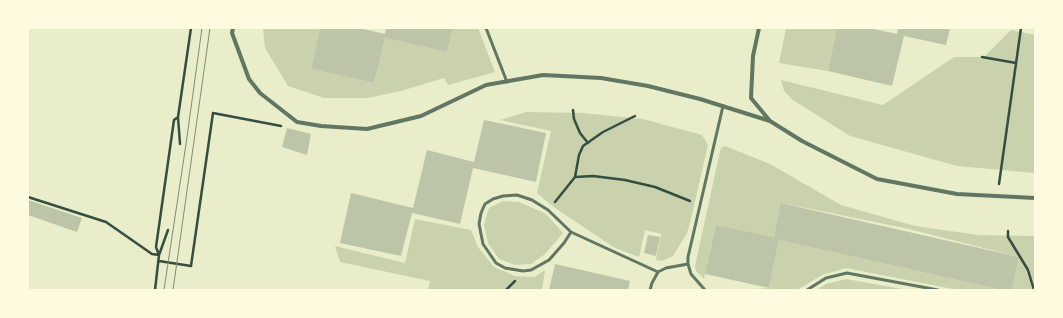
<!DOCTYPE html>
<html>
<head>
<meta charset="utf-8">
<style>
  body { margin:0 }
  #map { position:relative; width:1063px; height:318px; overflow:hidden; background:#e9edc9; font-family:"Varela Round",sans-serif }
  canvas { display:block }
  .frame { position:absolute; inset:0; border:29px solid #fefae0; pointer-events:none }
</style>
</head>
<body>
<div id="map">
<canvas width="1063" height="318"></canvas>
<div class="frame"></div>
</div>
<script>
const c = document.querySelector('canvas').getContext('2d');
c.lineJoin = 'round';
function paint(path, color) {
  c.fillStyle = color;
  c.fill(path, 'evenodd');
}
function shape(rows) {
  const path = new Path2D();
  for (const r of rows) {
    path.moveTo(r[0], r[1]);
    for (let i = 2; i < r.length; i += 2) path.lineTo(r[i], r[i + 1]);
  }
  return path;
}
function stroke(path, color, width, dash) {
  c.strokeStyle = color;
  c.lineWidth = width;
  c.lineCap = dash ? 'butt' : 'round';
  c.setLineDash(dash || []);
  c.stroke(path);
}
const green = shape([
  [263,28,320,28,311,69,374,83,385,38,447,52,453,28,478,28,495,72,448,85,444,78,401,91,367,98,324,98,288,86,265,48],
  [786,28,837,28,828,71,779,63],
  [1011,30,1035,35,1035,173,957,166,850,136,793,100,784,91,781,80,883,105,954,57,984,57],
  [526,112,583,113,643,119,702,135,708,145,691,219,687,233,673,256,662,261,656,260,661,234,645,230,639,257,615,248,555,208,537,193,551,131,500,120],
  [725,146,770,164,841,205,915,226,978,235,1035,236,1035,286,1030,290,1012,290,1019,257,909,229,782,203,774,237,716,225,704,279,696,271,695,266,720,151,722,147],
  [503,201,519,202,546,214,563,233,545,254,531,264,515,265,499,259,488,243,484,225,489,208],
  [415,219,471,230,478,247,494,267,515,276,534,277,545,270,542,290,428,290,430,281,340,262,335,246,405,263],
  [779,240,1002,290,958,290,846,268,822,275,797,290,741,290,769,288],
  [846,279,908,290,816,290,826,284]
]);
const building = shape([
  [320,28,359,28,385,34,386,28,453,28,447,52,385,38,374,83,311,69],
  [837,28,868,28,897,34,898,28,950,28,946,45,904,36,892,86,828,71],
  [484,120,546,133,536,182,473,168,460,224,412,213,401,256,340,243,351,193,413,208,427,150,474,162],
  [287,128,311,134,307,155,282,147],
  [28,200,82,218,77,232,28,215],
  [781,203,1019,257,1012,290,1002,290,779,240,769,288,705,274,716,225,774,237],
  [648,235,660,237,656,256,644,253],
  [555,264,630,281,628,290,549,290]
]);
const path = shape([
  [1034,28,1035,28],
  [982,57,1016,63],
  [573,110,574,119,580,133,588,143],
  [180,144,178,117,191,28],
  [575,177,579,155,583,146,603,132,635,116],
  [999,184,1021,28],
  [28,197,106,222,152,254,159,255,168,230],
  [555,202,575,177,593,176,625,180,655,187,690,201],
  [1008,231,1008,237,1028,270,1034,290],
  [159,261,191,266,213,113,281,126],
  [155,290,159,255,156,247,174,120,178,117],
  [506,290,515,281]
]);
const service = shape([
  [486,28,507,82],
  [571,232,564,243,549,260,531,270,523,271,505,268,496,263,483,244,479,224,481,213,485,204,493,199,503,196,517,195,532,200,548,210,571,232,658,272],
  [650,290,652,283,658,272,666,268,688,264],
  [705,290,691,274,688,264,688,257,723,106],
  [807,290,826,278,847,273,938,290]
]);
const minor = shape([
  [233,28,232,33,249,79,260,93,297,122,321,126,367,129,421,116,486,85,543,75,601,78,648,86,700,99,770,121],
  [759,28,753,56,751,98,770,121,802,141,877,179,957,194,1035,198]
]);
const tram = shape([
  [164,290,186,144,202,28],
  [173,290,210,28]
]);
paint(green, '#cad2ad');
paint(building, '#bcc5a7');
stroke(path, '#344e41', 2.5);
stroke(service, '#617663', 3);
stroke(minor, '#617663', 4);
stroke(tram, '#7c8e77', 1);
</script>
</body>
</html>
